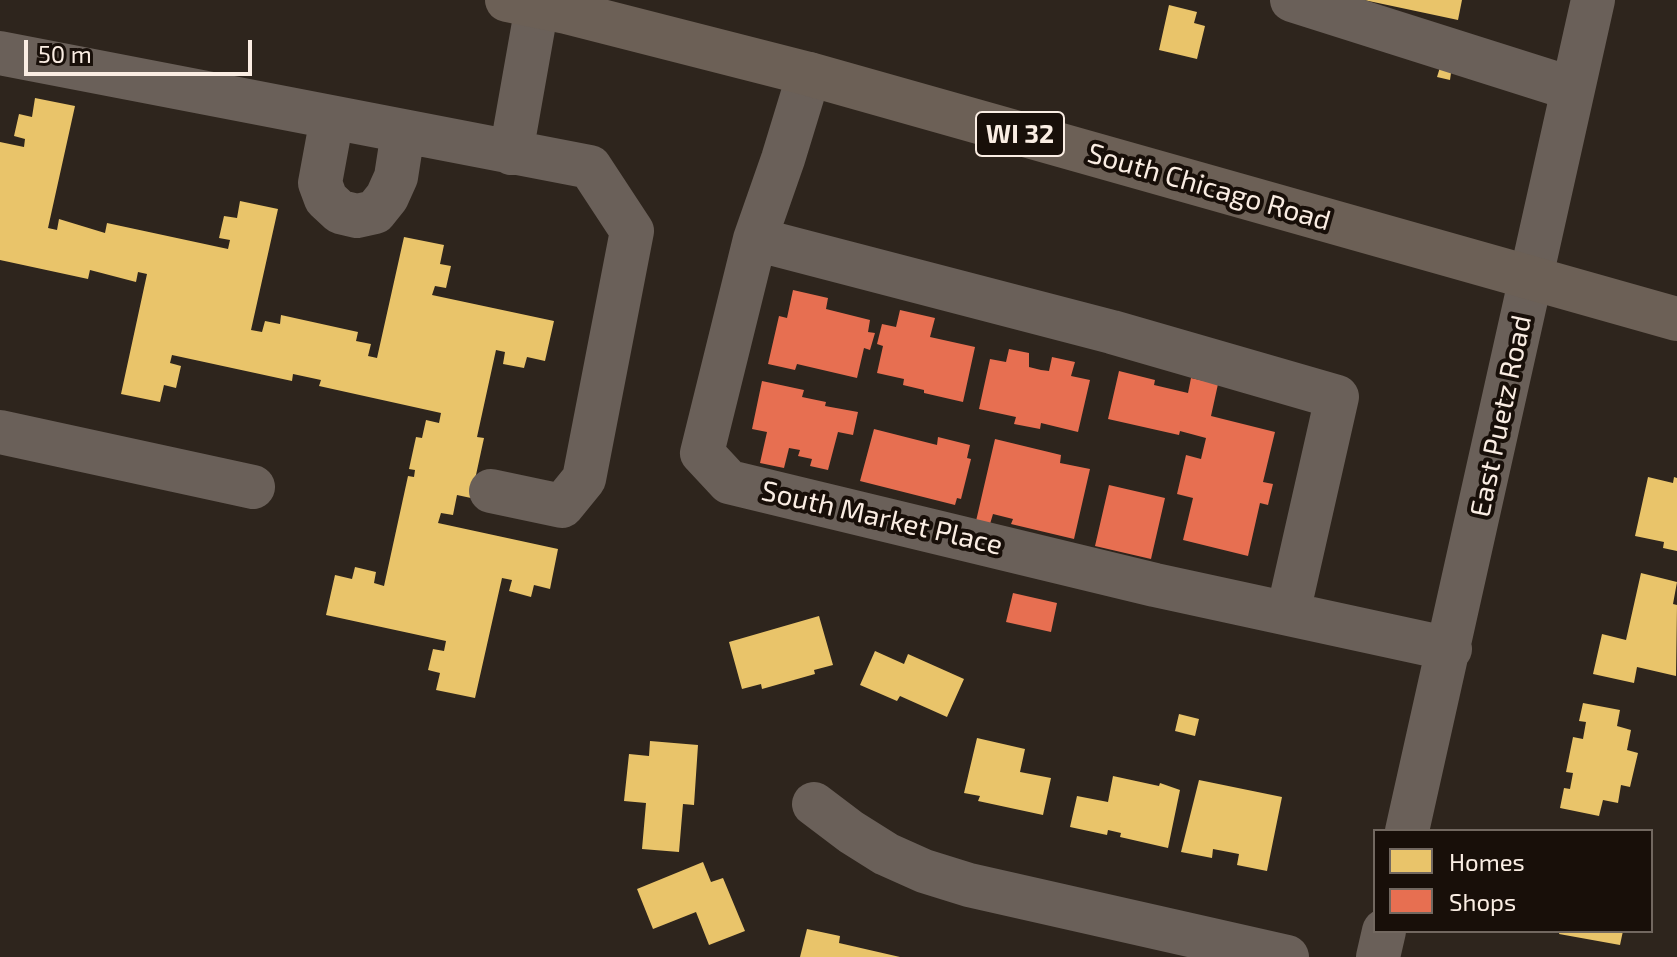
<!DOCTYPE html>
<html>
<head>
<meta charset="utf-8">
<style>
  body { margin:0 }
  #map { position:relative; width:1677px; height:957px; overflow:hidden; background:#2e251d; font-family:"Exo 2",sans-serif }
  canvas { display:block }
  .legend { position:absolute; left:1373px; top:829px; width:280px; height:104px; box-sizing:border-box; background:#180f09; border:2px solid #726860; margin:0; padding:10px 14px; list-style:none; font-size:24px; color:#faede3 }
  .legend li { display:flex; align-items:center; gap:16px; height:40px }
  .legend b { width:40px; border:2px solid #726860 }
  .scale { position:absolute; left:24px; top:40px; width:228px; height:36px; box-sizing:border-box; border:4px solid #faede3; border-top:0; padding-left:10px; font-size:24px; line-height:28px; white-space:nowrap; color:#faede3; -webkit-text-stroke:6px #180f09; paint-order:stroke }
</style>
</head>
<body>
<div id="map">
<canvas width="1677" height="957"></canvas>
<ul class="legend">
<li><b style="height:22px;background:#e9c46a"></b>Homes</li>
<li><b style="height:22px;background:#e76f51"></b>Shops</li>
</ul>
<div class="scale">50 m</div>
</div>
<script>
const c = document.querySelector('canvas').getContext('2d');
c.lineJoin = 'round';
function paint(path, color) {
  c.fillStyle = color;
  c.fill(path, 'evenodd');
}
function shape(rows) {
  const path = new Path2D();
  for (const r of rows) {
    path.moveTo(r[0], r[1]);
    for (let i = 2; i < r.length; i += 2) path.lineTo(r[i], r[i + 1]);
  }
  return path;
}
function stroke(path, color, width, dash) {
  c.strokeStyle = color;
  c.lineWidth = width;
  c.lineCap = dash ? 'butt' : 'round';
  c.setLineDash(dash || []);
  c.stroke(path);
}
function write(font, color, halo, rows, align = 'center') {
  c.font = font + ' "Exo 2",sans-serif';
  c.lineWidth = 8;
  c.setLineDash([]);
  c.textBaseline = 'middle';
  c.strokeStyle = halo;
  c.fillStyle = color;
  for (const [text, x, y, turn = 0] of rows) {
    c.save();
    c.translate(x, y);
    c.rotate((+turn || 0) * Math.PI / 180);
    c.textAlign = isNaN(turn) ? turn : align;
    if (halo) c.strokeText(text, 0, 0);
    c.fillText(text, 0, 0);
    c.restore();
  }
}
const homes = shape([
  [1364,0,1462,0,1458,20],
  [1169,5,1197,12,1194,23,1205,26,1197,59,1159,50],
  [1441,64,1452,66,1450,80,1437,77],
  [35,98,75,106,48,228,57,230,59,219,105,233,107,223,228,249,230,240,219,238,224,216,237,218,240,201,278,209,251,330,262,332,265,321,280,324,281,315,358,332,356,341,371,344,368,356,377,358,404,237,444,245,440,264,451,266,446,288,435,286,432,295,554,321,545,361,527,357,524,368,503,364,505,352,496,350,477,437,484,438,471,498,457,495,453,515,441,513,438,523,558,549,550,589,534,585,531,597,509,591,512,580,502,578,475,698,436,690,440,673,428,670,433,649,444,651,446,641,326,615,335,575,352,579,355,567,376,572,374,583,384,586,408,476,414,477,415,470,409,469,416,437,422,438,426,420,439,423,441,413,319,386,321,380,293,374,292,381,172,355,170,363,181,366,176,388,164,385,160,402,121,394,147,274,138,272,136,282,90,270,88,279,0,260,0,142,24,147,25,139,14,136,19,114,32,117],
  [1648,477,1673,483,1674,477,1677,478,1677,551,1663,548,1664,542,1635,536],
  [1641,573,1677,582,1673,604,1677,605,1676,676,1637,667,1634,683,1593,674,1602,634,1626,640],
  [819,616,833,665,814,670,815,674,762,689,761,684,742,689,729,642],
  [875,651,904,664,908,654,964,679,947,717,900,696,897,701,860,685],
  [1583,703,1620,710,1617,726,1631,730,1627,750,1638,753,1630,787,1621,785,1618,803,1603,800,1599,816,1560,808,1564,788,1570,789,1573,773,1566,772,1573,737,1583,739,1586,722,1579,721],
  [1179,714,1199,719,1195,736,1175,731],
  [977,738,1025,749,1020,772,1051,778,1043,815,978,801,980,796,964,793],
  [650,741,698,745,694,805,683,804,679,852,642,849,646,803,624,801,629,754,649,756],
  [1113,776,1159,786,1160,783,1180,790,1168,848,1120,837,1121,833,1108,830,1107,835,1070,827,1077,796,1108,802],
  [1199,780,1282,797,1267,871,1237,865,1239,854,1213,849,1212,858,1181,852],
  [703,862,711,882,723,878,745,931,709,945,696,912,653,929,637,889],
  [807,929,840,936,839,943,900,957,800,957],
  [1560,931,1623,931,1620,945,1559,934]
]);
const shops = shape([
  [793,290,828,298,826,309,870,320,868,332,875,333,870,350,864,348,857,378,797,364,795,370,768,364,779,316,787,318],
  [900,310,935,318,930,337,975,347,963,402,924,393,924,390,903,385,904,379,877,373,883,346,877,344,882,324,896,327],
  [1009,349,1029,353,1029,367,1041,370,1049,371,1052,357,1075,362,1071,376,1090,380,1078,432,1041,423,1040,429,1014,424,1016,417,979,409,990,359,1006,362],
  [1119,371,1155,380,1154,385,1188,393,1191,378,1218,384,1211,416,1275,432,1263,482,1273,484,1268,505,1260,503,1248,556,1183,540,1193,498,1177,494,1186,455,1201,459,1206,438,1180,431,1179,435,1108,419],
  [762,381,804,390,802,397,826,402,825,406,858,412,853,435,838,432,828,470,810,466,812,459,798,456,800,450,789,448,784,468,760,463,767,432,752,429],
  [874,429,937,445,938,437,970,445,967,458,971,459,961,499,957,498,955,505,860,481],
  [995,439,1061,455,1060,463,1090,469,1074,539,1011,524,1013,519,993,514,990,524,976,521],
  [1109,485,1165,498,1151,559,1095,546],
  [1013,593,1057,603,1051,632,1006,622]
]);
const minor = shape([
  [1292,0,1573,89],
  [0,53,590,167,632,231,584,479,562,506,491,491],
  [809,74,783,159,755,239,702,453,729,482,1155,585,1450,649],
  [332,118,320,183,326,199,340,212,357,216,375,212,387,197,396,177,403,132],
  [511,153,537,6],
  [755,239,1112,332,1337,397,1288,613],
  [0,432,253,487],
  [814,804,851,832,886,854,924,871,969,885,1287,957],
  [1407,831,1593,0],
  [1378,957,1384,931]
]);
const major = shape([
  [507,0,566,12,809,74,1677,319]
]);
const shields = [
  [1020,134,88]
];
const shieldNames = [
  ["WI 32",1020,134]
];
const streetNames = [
  ["South Chicago Road",1209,187,16],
  ["East Puetz Road",1501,416,-78],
  ["South Market Place",882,518,13]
];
paint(homes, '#e9c46a');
paint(shops, '#e76f51');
stroke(minor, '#6a6059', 44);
stroke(major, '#6c6056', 44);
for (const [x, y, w] of shields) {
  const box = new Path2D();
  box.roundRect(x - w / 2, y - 22, w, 44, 6);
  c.fillStyle = '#180f09';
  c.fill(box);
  stroke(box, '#faede3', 2);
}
write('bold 26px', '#faede3', null, shieldNames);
write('28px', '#faede3', '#180f09', streetNames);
</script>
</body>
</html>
